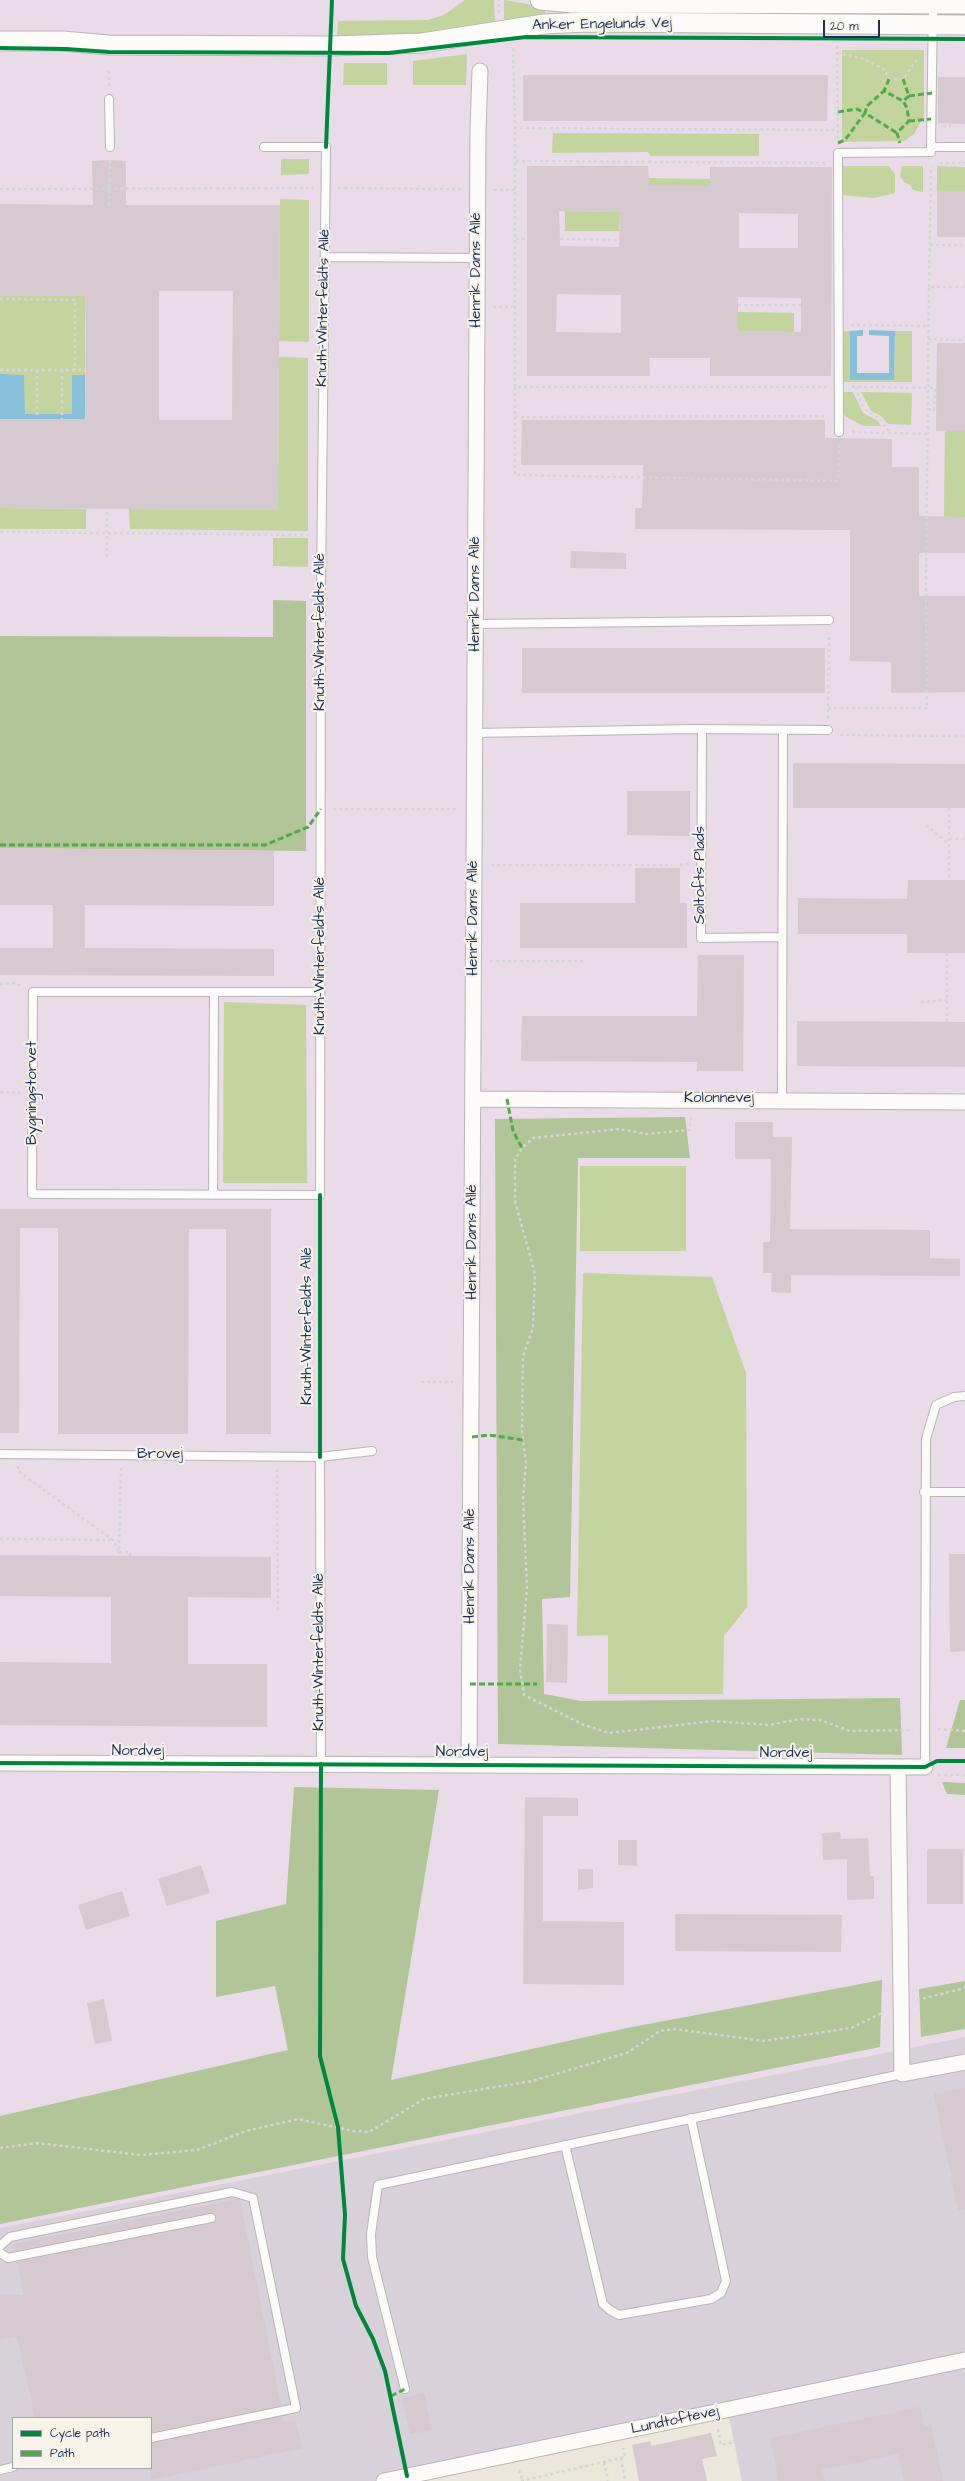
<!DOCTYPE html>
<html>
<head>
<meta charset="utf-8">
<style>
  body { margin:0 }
  #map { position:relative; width:965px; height:2481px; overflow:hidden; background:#ece7db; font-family:"Architects Daughter",sans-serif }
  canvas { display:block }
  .legend { position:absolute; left:12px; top:2417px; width:140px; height:52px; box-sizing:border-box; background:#f7f3e8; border:1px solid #9fa5b1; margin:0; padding:5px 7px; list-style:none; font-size:12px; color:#1b2f5e }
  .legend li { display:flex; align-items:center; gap:8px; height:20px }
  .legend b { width:20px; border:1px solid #9fa5b1 }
  .scale { position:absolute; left:823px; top:20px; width:57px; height:18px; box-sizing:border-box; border:2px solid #1b2f5e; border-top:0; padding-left:5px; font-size:12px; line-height:14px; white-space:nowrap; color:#1b2f5e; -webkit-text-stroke:3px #f7f3e8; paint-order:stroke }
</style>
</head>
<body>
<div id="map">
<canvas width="965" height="2481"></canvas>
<ul class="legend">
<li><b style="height:5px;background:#00873e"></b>Cycle path</li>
<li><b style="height:5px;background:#52ab49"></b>Path</li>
</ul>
<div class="scale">20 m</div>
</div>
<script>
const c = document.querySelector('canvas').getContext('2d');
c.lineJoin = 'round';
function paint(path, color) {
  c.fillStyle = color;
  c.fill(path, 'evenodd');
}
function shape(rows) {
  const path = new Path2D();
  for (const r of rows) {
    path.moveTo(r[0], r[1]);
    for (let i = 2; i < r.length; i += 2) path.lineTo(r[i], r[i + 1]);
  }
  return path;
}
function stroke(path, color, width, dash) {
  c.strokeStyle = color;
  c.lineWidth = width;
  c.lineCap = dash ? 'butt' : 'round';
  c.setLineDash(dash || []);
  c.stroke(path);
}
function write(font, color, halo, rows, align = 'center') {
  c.font = font + ' "Architects Daughter",sans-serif';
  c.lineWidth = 4;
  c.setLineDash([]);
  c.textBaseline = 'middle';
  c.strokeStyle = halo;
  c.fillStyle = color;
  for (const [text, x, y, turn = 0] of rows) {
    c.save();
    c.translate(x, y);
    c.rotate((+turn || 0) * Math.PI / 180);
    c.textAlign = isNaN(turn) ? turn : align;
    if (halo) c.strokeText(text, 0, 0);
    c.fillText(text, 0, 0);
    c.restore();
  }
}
const built = shape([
  [0,0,965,0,965,2037,0,2228]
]);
const industrial = shape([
  [965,2037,965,2481,742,2481,729,2417,417,2481,0,2481,0,2228],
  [13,2418,151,2418,151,2468,13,2468]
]);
const green = shape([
  [465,0,494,0,495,24,442,34,337,40,338,21,428,20,444,15],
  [504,0,545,7,545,18,504,23],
  [649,29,830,31,830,34,649,33],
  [842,50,924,50,924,116,914,134,904,141,842,142],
  [467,54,466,85,413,85,413,61],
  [344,63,387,63,387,85,343,85],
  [553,133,759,134,759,156,651,156,648,152,552,153],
  [281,159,309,159,309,174,281,175],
  [842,166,889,166,895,174,895,193,874,198,842,195],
  [902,166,923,166,923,192,913,190,910,185,904,182,900,176],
  [937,166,965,167,965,191,937,191],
  [648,178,710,179,710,186,648,186],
  [280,199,309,200,309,342,279,341],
  [565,211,620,212,619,231,565,231],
  [0,296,85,296,85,419,0,419],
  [738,312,794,313,794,332,738,331],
  [841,331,850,331,850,380,894,380,895,331,912,331,912,382,841,382],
  [279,357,308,358,308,531,130,529,129,509,278,510],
  [841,392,853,392,863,413,878,421,881,426,863,426,845,416,841,408],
  [861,392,912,393,911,425,888,424,881,416,871,411],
  [945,431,965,431,965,517,944,517],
  [0,508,86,509,86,529,0,529],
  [273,538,308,538,308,567,273,566],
  [224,1002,306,1005,307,1183,223,1183],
  [580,1166,686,1166,686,1251,580,1251],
  [583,1273,712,1277,746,1373,747,1607,724,1636,723,1694,608,1694,608,1635,577,1636]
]);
const forest = shape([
  [273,600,306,601,306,851,0,848,0,636,273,637],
  [685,1117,690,1158,578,1158,570,1597,542,1599,544,1694,581,1701,900,1698,902,1755,498,1744,495,1119],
  [960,1700,965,1700,965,1748,946,1748],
  [942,1782,965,1783,965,1795,947,1794],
  [294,1787,439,1790,391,2080,627,2028,882,1980,880,2047,0,2224,0,2116,288,2050,275,1986,216,1997,216,1921,286,1904],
  [965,1981,965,2029,921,2037,919,1989]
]);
const water = shape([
  [863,330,863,336,857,336,857,373,889,373,889,336,869,335,869,330,895,331,894,380,850,380,850,331],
  [0,374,24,375,25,414,72,414,72,375,85,375,85,419,0,419]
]);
const building = shape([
  [523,75,828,75,827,121,523,121],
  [938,77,965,77,965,124,938,123],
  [110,160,126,161,126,205,280,205,278,510,0,508,0,419,85,419,86,327,85,296,0,296,0,204,93,205,92,161],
  [159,291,233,291,232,420,159,420],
  [527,166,648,166,649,186,710,186,710,167,832,167,831,376,710,376,710,358,649,358,650,376,527,376],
  [559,211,620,212,619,247,560,246],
  [739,213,798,214,798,248,739,248],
  [557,294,621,295,621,333,556,332],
  [738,297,801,298,801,332,738,331],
  [937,191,965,191,965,237,937,237],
  [937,343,965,343,965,431,936,431],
  [522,420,825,420,825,438,892,439,892,467,919,467,919,516,965,517,965,553,919,553,919,596,965,596,965,692,891,693,891,662,850,661,850,530,635,529,635,508,642,508,643,465,521,465],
  [571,551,626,553,626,569,570,568],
  [522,648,825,648,825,693,522,693],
  [793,763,965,764,965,808,793,808],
  [627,791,690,791,690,836,627,835],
  [0,848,274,851,274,906,85,905,85,948,274,949,274,976,0,975,0,948,53,948,53,905,0,905],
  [635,868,680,868,680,903,687,903,687,948,520,948,520,903,635,903],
  [908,880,965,880,965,953,907,953,907,934,798,934,798,898,907,899],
  [698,955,744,955,743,1071,697,1071,697,1062,521,1061,522,1016,697,1016],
  [797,1021,965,1022,965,1067,797,1066],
  [735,1122,773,1122,773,1137,792,1137,790,1229,930,1230,930,1258,960,1259,960,1276,791,1275,791,1293,771,1292,772,1273,763,1273,763,1242,770,1242,771,1159,735,1159],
  [0,1209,271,1209,271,1434,226,1434,226,1229,189,1229,188,1434,58,1434,58,1228,20,1228,19,1433,0,1433],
  [949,1554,965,1554,965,1651,950,1652],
  [0,1555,271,1557,271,1598,188,1597,188,1664,267,1664,267,1727,0,1725,0,1662,111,1663,111,1597,0,1596],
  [547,1624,568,1625,567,1683,546,1682],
  [525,1797,578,1798,578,1816,543,1816,543,1921,624,1922,624,1985,523,1984],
  [840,1832,841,1839,868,1838,870,1876,874,1876,874,1899,847,1900,847,1859,823,1860,822,1833],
  [618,1840,637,1840,637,1866,618,1865],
  [927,1849,963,1849,963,1904,927,1904],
  [201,1865,210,1893,167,1906,158,1879],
  [578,1869,593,1869,593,1888,578,1890],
  [122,1891,130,1916,86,1930,78,1905],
  [675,1914,842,1915,841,1952,675,1951],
  [104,1999,112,2041,95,2044,87,2003],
  [965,2088,965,2209,958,2210,934,2094],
  [237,2199,240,2200,281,2406,151,2432,151,2418,35,2418,17,2336,0,2340,0,2295,24,2295,17,2262,212,2223,216,2217,210,2213,14,2251,12,2244],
  [424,2393,432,2430,410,2434,402,2398],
  [920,2407,924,2426,931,2424,943,2481,904,2481,898,2454,822,2470,825,2481,779,2481,770,2438],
  [283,2416,284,2422,296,2420,302,2448,151,2480,151,2443],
  [711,2433,717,2456,702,2459,707,2481,639,2481,632,2445,650,2441,651,2446]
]);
const path = shape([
  [499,13,499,0],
  [837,46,838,141],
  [513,48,515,128],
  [837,53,864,59,884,69,889,79,903,79,918,58],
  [109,86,109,68],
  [943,126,950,126,950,124],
  [516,161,825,163],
  [940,163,965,163],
  [338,188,461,189],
  [0,189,313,188],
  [494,190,516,190],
  [109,205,110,159],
  [516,239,527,239],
  [560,239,619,240],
  [930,245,965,245],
  [929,287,931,166],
  [0,299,75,300,75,370],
  [738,305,801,305],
  [493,307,515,307],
  [851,325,928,326],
  [928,339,965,340],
  [0,370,85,370],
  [37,370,37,418],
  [62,370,62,419],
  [515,387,515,475,838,481,839,445],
  [827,387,515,387,515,128,838,130],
  [852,387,935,388],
  [856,387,861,402,866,410,880,419,890,433],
  [928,409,934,410,935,388,937,388],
  [515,417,827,416],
  [852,432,928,434],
  [0,532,309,535],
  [107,557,107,508],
  [828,708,927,708,926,583,929,287,965,287],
  [828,718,829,633],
  [840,735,965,736],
  [949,808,949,844],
  [333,809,456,809,456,811],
  [926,825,949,844,949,880],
  [949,839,965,839],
  [491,865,672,865],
  [680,865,689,864],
  [947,953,947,1022],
  [490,961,584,961],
  [0,984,16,983,23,987],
  [921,1002,947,1000],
  [0,1092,20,1093],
  [691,1117,689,1130,647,1134,619,1129,533,1138,522,1148,515,1159,515,1201,535,1274,533,1328,523,1356,522,1431,526,1463,523,1499,527,1587,520,1670,524,1695,584,1725,609,1733,713,1721,769,1725,800,1719,820,1720,850,1731,913,1730],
  [421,1382,453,1382],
  [18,1466,18,1471,113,1540,119,1552],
  [121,1468,119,1552,130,1552,130,1556],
  [277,1469,278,1611],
  [0,1539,113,1540],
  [938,1729,965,1731],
  [938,1775,965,1775],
  [917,2000,965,1988],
  [0,2148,37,2143,141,2155,197,2150,246,2131,298,2119,353,2131,369,2132,424,2099,532,2081,627,2053,660,2031,675,2029,764,2041,851,2028,884,2012],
  [0,2347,11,2344,26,2418],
  [718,2429,721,2445,741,2441],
  [621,2458,625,2481],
  [604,2462,608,2481],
  [519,2470,523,2481],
  [521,2481,625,2457,623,2448]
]);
const service = shape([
  [933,4,931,147,965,147],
  [109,99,110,147],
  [264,147,326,147,321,582,320,1195,32,1194,33,992,320,992],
  [325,257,477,258],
  [839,432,838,153,931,152,931,147],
  [476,624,829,620],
  [702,729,701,938,782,937],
  [476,733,692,729,828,730],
  [782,1100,783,730],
  [213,1195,214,992],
  [0,1454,320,1457,372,1451],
  [320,1457,321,1764],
  [924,1492,965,1492],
  [925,1767,926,1439,936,1405,954,1397,965,1396],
  [565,2145,603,2304,610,2310,619,2315,711,2299,721,2293,726,2281,691,2118],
  [0,2246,10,2237,232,2192,253,2198,296,2408,151,2438],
  [0,2253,8,2258,211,2218],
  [405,2389,372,2257,371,2234,378,2185,902,2074],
  [0,2470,13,2467]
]);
const minor = shape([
  [473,1099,965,1102],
  [0,1763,925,1767],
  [469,1765,478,131,480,71],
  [898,1767,902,2074,965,2062],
  [384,2481,965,2360]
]);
const tertiary = shape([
  [540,0,573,3,965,4],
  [0,41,62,41,109,45,331,46,422,43,544,24,587,22,965,25]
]);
const quiet = shape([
  [889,79,884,91,903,101,907,108,909,121,897,133,900,143],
  [903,79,909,96,903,101],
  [909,96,932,93],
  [838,112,857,109,865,113,867,106,884,91],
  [909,121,931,119],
  [838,143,845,140,865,113,897,133],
  [0,845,265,845,308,827,321,809],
  [507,1099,513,1131,522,1148],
  [472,1437,489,1435,523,1440],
  [470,1684,537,1684],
  [391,2396,405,2389]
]);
const cycleway = shape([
  [0,48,66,49,109,52,389,53,526,37,965,39],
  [326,147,332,0],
  [320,1457,320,1195],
  [0,1763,925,1767,937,1761,965,1761],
  [321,1764,320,2056,338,2127,345,2215,343,2259,356,2306,373,2339,385,2371,407,2476]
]);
const streetNames = [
  ["Anker Engelunds Vej",602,25,-1],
  ["Henrik Dams Allé",477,270,-90],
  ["Knuth-Winterfeldts Allé",324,308,-89],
  ["Henrik Dams Allé",476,594,-90],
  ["Knuth-Winterfeldts Allé",321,632,-90],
  ["Søltofts Plads",701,875,-90],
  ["Henrik Dams Allé",474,918,-90],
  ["Knuth-Winterfeldts Allé",321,956,-90],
  ["Bygningstorvet",33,1093,-90],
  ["Kolonnevej",719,1099],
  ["Henrik Dams Allé",473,1242,-90],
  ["Knuth-Winterfeldts Allé",308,1326,-90],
  ["Brovej",160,1455],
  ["Henrik Dams Allé",471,1566,-90],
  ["Knuth-Winterfeldts Allé",320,1652,-90],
  ["Nordvej",138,1752],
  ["Nordvej",462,1753],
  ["Nordvej",786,1754],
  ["Lundtoftevej",675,2421,-12]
];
paint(built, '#e9dbe7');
paint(industrial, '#d8d1d9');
paint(green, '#c3d49f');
paint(forest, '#b1c598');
paint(water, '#88c0d9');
paint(building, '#d6c9d0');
stroke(service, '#b7b7b4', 10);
stroke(minor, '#b7b7b4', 17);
stroke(tertiary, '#b7b7b4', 21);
stroke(path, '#d6d5d5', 2.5, [3, 3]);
stroke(service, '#fcfbfa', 8);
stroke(minor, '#fcfbfa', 15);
stroke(tertiary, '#fcfbfa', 19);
stroke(quiet, '#52ab49', 3, [6, 3]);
stroke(cycleway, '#00873e', 4);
write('15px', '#1b2f5e', '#f7f3e8', streetNames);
</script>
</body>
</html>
